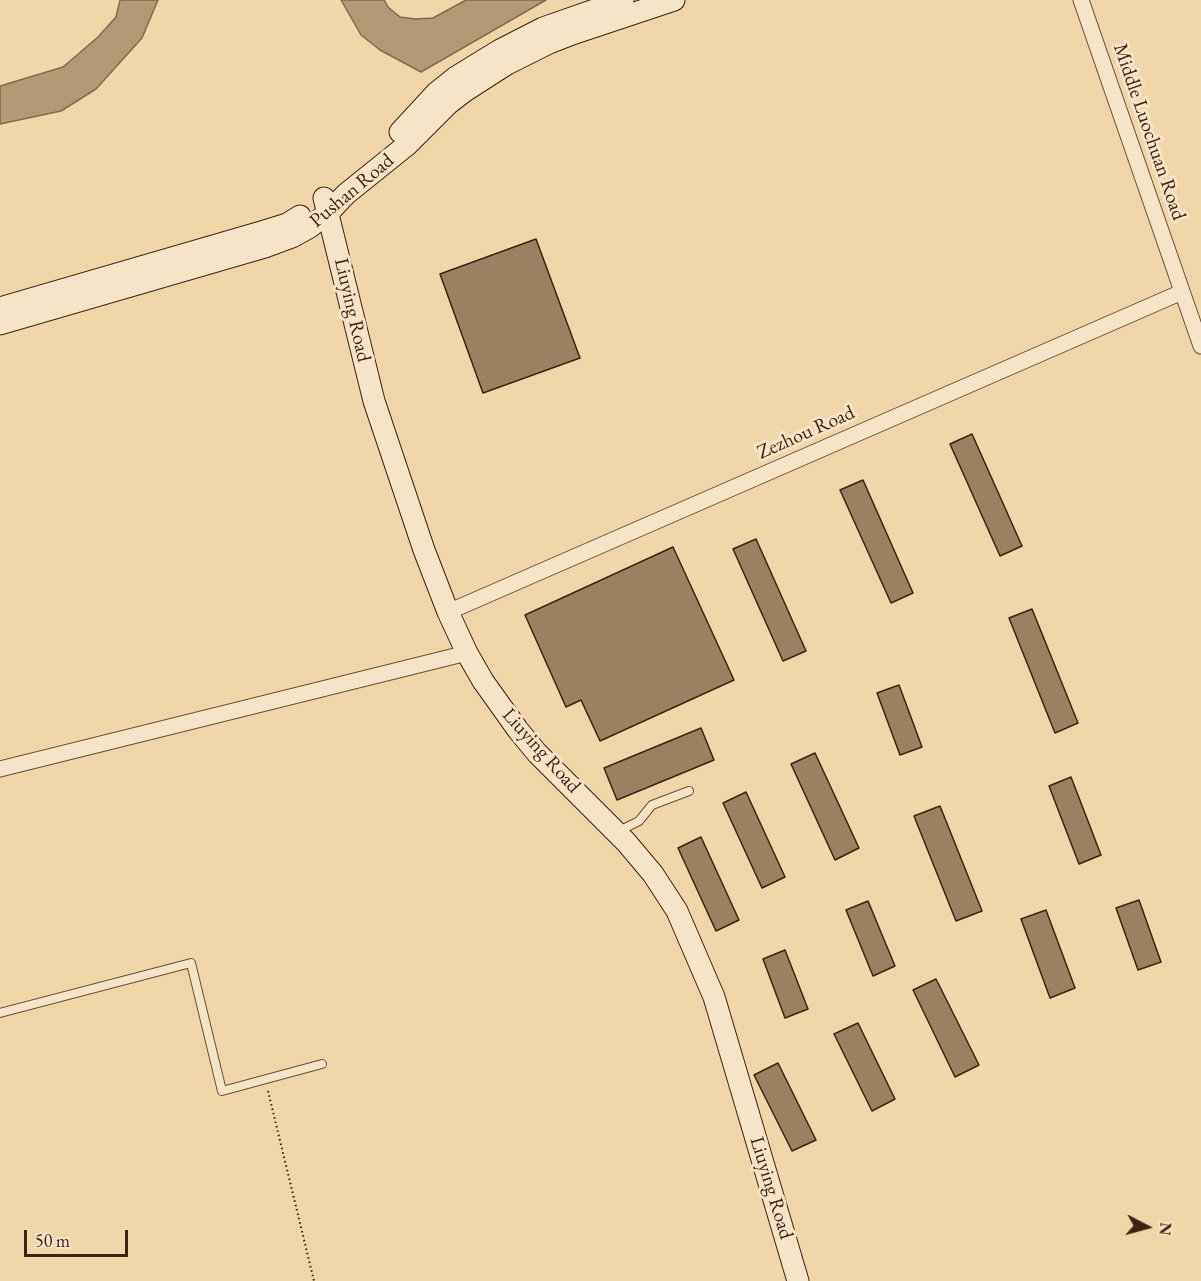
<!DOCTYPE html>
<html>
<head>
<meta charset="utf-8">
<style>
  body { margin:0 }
  #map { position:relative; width:1201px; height:1281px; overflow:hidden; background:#f0d6a9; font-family:"EB Garamond",serif }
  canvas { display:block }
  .north { position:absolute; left:1117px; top:1197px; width:60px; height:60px; -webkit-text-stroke:4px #f5e4c7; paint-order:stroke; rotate:96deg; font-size:16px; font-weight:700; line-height:24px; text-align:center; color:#3e2312 }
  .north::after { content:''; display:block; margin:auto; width:21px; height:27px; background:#3e2312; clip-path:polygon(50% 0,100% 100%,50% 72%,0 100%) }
  .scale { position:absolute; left:24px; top:1230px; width:104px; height:27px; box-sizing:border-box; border:3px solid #3e2312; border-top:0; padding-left:8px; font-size:18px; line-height:21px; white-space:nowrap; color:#3e2312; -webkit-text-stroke:4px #f5e4c7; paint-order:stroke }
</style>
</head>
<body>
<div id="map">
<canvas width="1201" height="1281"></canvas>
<div class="north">N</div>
<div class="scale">50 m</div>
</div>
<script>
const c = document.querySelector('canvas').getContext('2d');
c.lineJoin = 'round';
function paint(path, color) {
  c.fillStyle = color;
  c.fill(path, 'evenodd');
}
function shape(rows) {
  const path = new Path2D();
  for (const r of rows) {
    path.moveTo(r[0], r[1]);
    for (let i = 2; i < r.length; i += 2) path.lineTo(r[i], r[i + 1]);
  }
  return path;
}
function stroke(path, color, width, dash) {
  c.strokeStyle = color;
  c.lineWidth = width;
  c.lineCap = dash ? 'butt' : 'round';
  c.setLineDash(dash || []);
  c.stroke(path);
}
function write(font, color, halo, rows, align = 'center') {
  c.font = font + ' "EB Garamond",serif';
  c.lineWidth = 6;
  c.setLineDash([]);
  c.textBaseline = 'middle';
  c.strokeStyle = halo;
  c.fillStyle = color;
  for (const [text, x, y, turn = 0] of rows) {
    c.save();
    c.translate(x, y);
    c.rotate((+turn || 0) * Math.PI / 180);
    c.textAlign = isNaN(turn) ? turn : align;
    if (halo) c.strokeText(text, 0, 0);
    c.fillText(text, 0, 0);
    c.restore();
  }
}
const water = shape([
  [120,0,158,0,142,38,96,89,61,111,0,124,0,86,63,67,98,37,116,17,120,0],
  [341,0,384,0,388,7,400,17,415,19,433,18,466,0,546,0,421,72,380,50,361,35,341,0]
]);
const building = shape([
  [536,239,580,358,483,393,440,274,536,239],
  [972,434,1022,546,1000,556,950,444,972,434],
  [863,480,913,593,891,603,840,490,863,480],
  [756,539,806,651,783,661,733,549,756,539],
  [673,547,734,680,600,741,581,700,566,707,525,615,673,547],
  [1032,609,1078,723,1055,733,1009,618,1032,609],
  [899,685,922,747,900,755,877,693,899,685],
  [701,728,714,760,617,800,604,768,701,728],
  [815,753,859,848,835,860,791,764,815,753],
  [1071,777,1101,855,1079,864,1049,786,1071,777],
  [746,792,785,877,762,888,723,803,746,792],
  [940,806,982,911,956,921,914,816,940,806],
  [701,837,739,920,716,931,678,848,701,837],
  [1139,900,1161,962,1138,970,1116,908,1139,900],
  [868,901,895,966,873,976,846,910,868,901],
  [1046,910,1075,988,1050,998,1021,919,1046,910],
  [785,950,808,1009,785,1018,763,959,785,950],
  [936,979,979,1065,955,1077,913,990,936,979],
  [858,1023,895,1099,872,1111,834,1034,858,1023],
  [778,1063,816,1140,792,1151,754,1075,778,1063]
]);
const path = shape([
  [268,1091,314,1281]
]);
const service = shape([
  [619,831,639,821,652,805,689,791],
  [0,1013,191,963,222,1091,322,1064]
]);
const minor = shape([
  [1081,0,1201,346],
  [448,612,1182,292],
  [0,769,467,653]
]);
const secondary = shape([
  [400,132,436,93,456,77,500,50,543,28,623,0],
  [324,198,374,401,424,550,448,612,467,653,483,681,518,730,537,753,626,842,653,874,677,911,714,997,798,1281],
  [0,308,261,232,287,224,300,216],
  [0,324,265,247,292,237,310,227,329,212,346,194,407,145,448,104,465,91,507,64,549,43,575,33,674,0]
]);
const streetNames = [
  ["Middle Luochuan Road",1149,132,71],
  ["Pushan Road",352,191,-40],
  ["Liuying Road",352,310,77],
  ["Zezhou Road",806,433,-24],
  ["Liuying Road",541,751,48],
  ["Liuying Road",771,1188,73]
];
paint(water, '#b39976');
stroke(water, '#846a4e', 1.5);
paint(building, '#9b8061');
stroke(building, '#3e2312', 1.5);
stroke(service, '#6a5038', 10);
stroke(minor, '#6a5038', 17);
stroke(secondary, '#3e2312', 23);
stroke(path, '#3e2312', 2, [1.5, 3]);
stroke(service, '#f5e4c7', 8);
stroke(minor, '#f5e4c7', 15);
stroke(secondary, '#f5e4c7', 21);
write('20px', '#3e2312', '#f5e4c7', streetNames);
</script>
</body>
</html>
